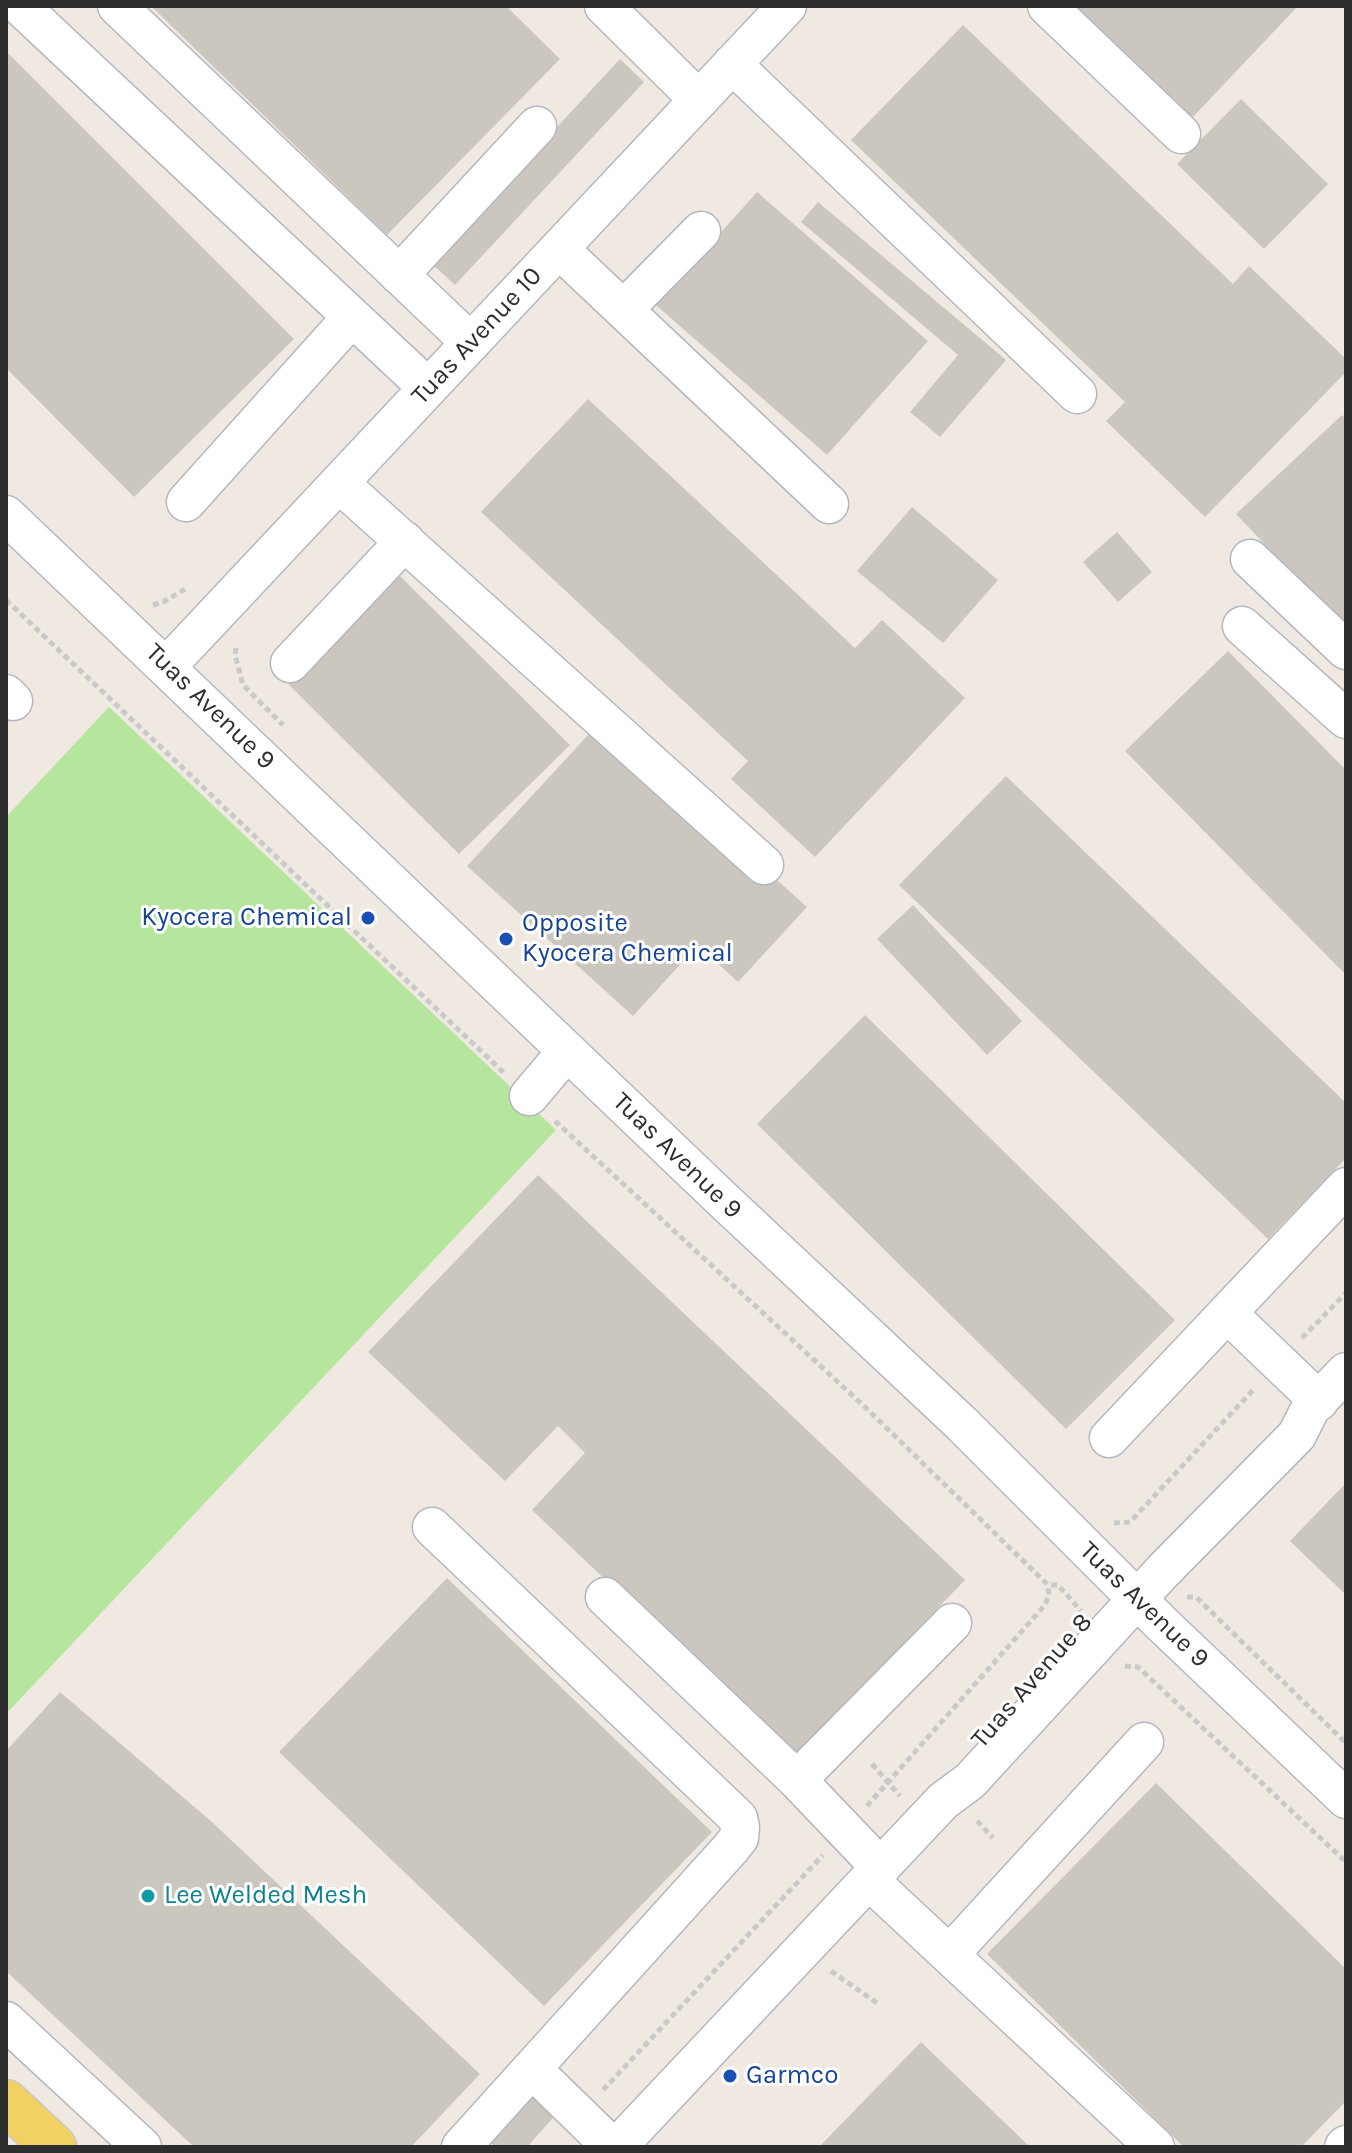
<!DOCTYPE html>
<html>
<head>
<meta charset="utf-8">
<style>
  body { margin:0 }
  #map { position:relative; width:1352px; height:2153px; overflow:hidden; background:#efe9e1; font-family:Karla,sans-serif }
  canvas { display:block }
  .frame { position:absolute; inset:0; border:8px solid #2e2e2e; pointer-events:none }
</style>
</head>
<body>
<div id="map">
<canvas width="1352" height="2153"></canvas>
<div class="frame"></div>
</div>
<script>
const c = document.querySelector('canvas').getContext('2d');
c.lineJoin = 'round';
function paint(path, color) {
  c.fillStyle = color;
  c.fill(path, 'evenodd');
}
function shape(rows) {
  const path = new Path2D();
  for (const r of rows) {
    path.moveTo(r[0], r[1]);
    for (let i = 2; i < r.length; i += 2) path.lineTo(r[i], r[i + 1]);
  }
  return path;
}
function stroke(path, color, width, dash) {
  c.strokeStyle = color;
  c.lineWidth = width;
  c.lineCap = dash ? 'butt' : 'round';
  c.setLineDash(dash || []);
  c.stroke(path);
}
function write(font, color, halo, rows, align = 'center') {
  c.font = font + ' Karla,sans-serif';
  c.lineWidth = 6;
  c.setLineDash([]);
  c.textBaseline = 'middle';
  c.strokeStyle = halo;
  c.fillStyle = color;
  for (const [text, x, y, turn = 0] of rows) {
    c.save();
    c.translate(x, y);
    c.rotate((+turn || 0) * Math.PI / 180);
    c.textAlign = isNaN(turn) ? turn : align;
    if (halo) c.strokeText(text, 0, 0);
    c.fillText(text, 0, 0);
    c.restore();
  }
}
const green = shape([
  [109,707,556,1130,6,1714,6,817]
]);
const building = shape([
  [151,6,506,6,560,59,387,235],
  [1073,6,1298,6,1192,118],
  [963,25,1233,284,1249,266,1346,359,1346,372,1205,517,1106,421,1125,402,851,140],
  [6,51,294,339,134,497,6,368],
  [620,59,644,82,455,285,431,263],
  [1241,99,1328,184,1264,249,1177,164],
  [757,192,928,341,827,455,656,305],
  [818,202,1006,360,940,437,910,412,958,355,801,222],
  [588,399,855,648,882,620,965,698,815,857,731,779,748,761,481,512],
  [1342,415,1346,419,1346,630,1236,514],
  [912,507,998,580,943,643,857,571],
  [1117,532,1152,572,1118,602,1083,562],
  [398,574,570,745,459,854,288,684],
  [1228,651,1346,770,1346,975,1125,751],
  [601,721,807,907,738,982,698,945,633,1016,467,866],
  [1006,776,1346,1103,1346,1158,1268,1239,899,885],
  [913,905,1022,1021,987,1055,877,939],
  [865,1015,1175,1320,1066,1429,757,1124],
  [538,1175,965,1580,793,1758,532,1510,585,1453,558,1426,505,1481,368,1352],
  [1346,1483,1346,1595,1290,1541],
  [447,1578,712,1832,544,2006,279,1752],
  [60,1692,212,1822,480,2074,411,2147,194,2147,6,1971,6,1751],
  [1156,1783,1346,1969,1346,2101,1301,2147,1184,2147,987,1954],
  [921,2042,1030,2147,819,2147],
  [534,2089,559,2111,527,2147,496,2147,488,2141]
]);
const path = shape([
  [6,600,504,1073],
  [153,605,163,602,187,588],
  [236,648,235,655,243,685,283,725],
  [555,1121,865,1407,1048,1585,1058,1585,1081,1611],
  [1302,1338,1346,1293],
  [1114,1523,1130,1522,1254,1389],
  [1187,1597,1196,1597,1346,1743],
  [1125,1666,1138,1667,1346,1862],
  [872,1764,900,1796],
  [867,1806,1045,1605,1049,1595,1048,1585],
  [977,1821,993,1838],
  [831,1971,877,2003],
  [603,2090,823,1855]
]);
const minor = shape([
  [20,6,428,388],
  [117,6,471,343],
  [604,6,699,100],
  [1047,6,1181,134],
  [732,64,1077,394],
  [559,249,829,504],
  [399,275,537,126],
  [624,309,701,231],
  [339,483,764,865],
  [186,502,352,317],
  [6,515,722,1199,961,1423,1161,1623,1346,1799],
  [1250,559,1346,650],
  [1242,626,1346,719],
  [290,663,405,541],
  [167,666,787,6],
  [6,694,13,701],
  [529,1096,567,1051],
  [1227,1313,1319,1401],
  [1109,1438,1346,1187],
  [432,1527,738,1818,740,1827,739,1838,731,1848,461,2147],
  [605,1597,797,1780,881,1868],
  [797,1780,952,1623],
  [869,1880,1155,2147],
  [950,1954,1144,1742],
  [6,2021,142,2147],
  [532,2069,612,2147],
  [617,2147,943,1801,970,1781,1162,1572,1297,1435,1310,1409,1346,1372],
  [1344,2147,1346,2145]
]);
const major = shape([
  [6,2102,54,2147]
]);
const markers = [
  [368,918,8,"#1a4fb4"],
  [506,939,8,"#1a4fb4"],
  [148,1896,8,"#0f9aa8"],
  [730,2076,8,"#1a4fb4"]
];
const streetNames = [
  ["Tuas Avenue 10",477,336,-47],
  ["Tuas Avenue 9",210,707,44],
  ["Tuas Avenue 9",677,1156,44],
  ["Tuas Avenue 9",1144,1605,44],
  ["Tuas Avenue 8",1032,1681,-49]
];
const transitNames = [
  ["Kyocera Chemical",352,918,"right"],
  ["Opposite",522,924],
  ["Kyocera Chemical",522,954],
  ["Garmco",746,2076]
];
const cultureNames = [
  ["Lee Welded Mesh",164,1896]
];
paint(green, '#b6e59e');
paint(building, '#cbc7bf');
stroke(minor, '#b4b7c1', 41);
stroke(major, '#c9c9c9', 47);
stroke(path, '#c9c9c9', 5, [6, 4]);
stroke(minor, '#fff', 38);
stroke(major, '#f2d163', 44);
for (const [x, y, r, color] of markers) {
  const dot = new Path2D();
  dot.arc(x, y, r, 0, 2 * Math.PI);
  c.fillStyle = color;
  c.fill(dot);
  stroke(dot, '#fff', 3);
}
write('26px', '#2e2e2e', '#fff', streetNames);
write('26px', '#164399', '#fff', transitNames, 'left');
write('26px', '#0d838f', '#fff', cultureNames, 'left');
</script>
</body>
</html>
